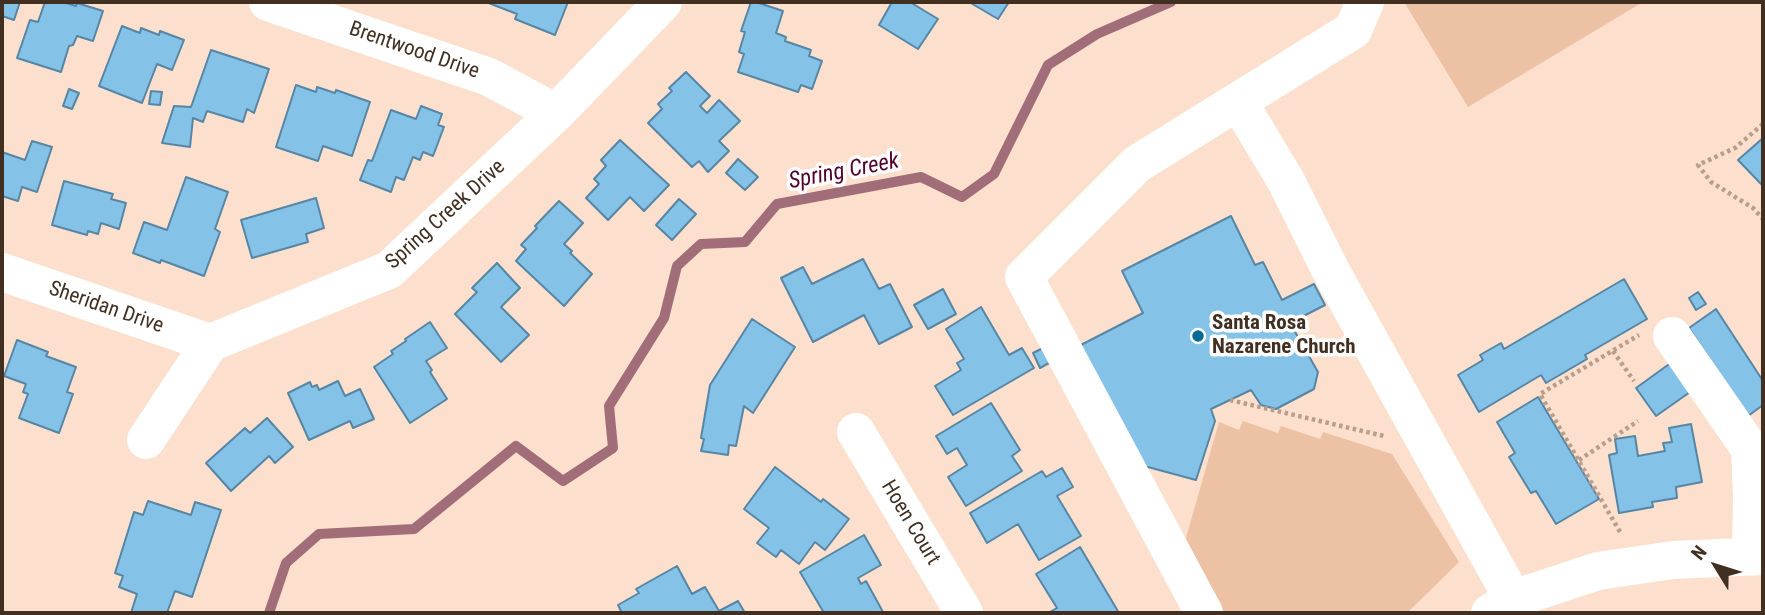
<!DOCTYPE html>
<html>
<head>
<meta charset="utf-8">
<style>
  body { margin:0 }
  #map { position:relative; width:1765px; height:615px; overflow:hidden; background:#fcdfcc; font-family:"Roboto Condensed",sans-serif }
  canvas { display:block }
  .frame { position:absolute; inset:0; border:4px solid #412f22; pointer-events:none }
  .north { position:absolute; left:1681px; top:531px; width:70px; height:70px; -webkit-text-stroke:5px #fff; paint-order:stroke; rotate:308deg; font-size:19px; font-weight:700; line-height:28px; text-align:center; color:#412f22 }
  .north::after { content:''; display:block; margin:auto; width:24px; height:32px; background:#412f22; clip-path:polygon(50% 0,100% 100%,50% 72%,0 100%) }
</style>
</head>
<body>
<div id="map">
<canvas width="1765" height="615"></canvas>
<div class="frame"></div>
<div class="north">N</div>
</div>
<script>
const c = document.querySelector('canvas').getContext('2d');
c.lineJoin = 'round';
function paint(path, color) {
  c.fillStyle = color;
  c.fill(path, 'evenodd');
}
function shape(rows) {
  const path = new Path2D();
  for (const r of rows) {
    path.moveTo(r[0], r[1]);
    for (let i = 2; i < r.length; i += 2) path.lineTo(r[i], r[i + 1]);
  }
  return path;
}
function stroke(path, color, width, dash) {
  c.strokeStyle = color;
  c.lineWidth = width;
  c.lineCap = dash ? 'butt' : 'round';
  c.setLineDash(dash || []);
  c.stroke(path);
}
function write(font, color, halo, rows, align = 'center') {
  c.font = font + ' "Roboto Condensed",sans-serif';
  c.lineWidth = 7;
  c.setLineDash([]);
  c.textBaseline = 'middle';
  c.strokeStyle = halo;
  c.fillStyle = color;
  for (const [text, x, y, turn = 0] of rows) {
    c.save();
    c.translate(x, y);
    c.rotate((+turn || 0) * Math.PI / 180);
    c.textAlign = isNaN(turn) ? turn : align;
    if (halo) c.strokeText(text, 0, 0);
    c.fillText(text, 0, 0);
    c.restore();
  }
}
const green = shape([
  [1404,2,1643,2,1468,107],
  [1243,421,1278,433,1281,426,1320,439,1323,432,1392,454,1459,562,1407,613,1223,613,1184,545,1219,422,1239,430]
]);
const stream = shape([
  [269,613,286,563,319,534,414,529,516,446,563,481,613,448,609,406,664,318,677,266,701,244,745,242,777,204,921,177,962,197,994,174,1048,65,1097,34,1171,2]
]);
const building = shape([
  [2,2,20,2,14,20,2,16,2,2],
  [45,2,63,2,76,6,77,3,103,11,93,41,77,36,73,45,69,46,61,72,17,58,30,20,38,22,45,2],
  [486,2,568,2,555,35,515,19,517,14,486,2],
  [751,2,756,2,783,11,776,33,786,37,785,41,811,50,809,56,822,61,812,89,801,85,798,92,738,72,744,54,739,52,745,32,741,31,751,2],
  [892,2,910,2,938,19,918,49,879,25,892,2],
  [969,2,1009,2,998,19,969,2],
  [122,26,140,33,141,28,159,35,160,31,184,40,172,70,157,64,142,103,99,86,122,26],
  [211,50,269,69,254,113,247,109,243,122,207,111,203,122,193,118,190,147,162,143,174,106,191,107,211,50],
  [686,72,710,96,700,106,707,113,719,100,740,121,719,141,729,151,708,172,699,161,692,167,648,123,662,109,658,104,672,91,669,88,686,72],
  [296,85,316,92,317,87,335,93,336,90,370,102,352,156,323,146,318,161,276,147,296,85],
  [69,89,79,93,72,109,63,106,69,89],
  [151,91,162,92,160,105,149,104,151,91],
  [421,106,442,114,438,125,444,127,433,156,423,152,420,160,413,157,404,180,396,177,391,192,360,180,368,160,372,161,391,110,416,119,421,106],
  [1763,138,1763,186,1738,160,1763,138],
  [620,140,669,185,644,211,630,197,608,220,586,198,599,184,594,179,606,166,601,160,620,140],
  [32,141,52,147,37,192,22,187,18,201,2,196,2,152,25,160,32,141],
  [738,159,758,177,745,190,726,173,738,159],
  [186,177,228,192,215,229,220,232,204,276,161,260,160,263,133,253,144,222,167,230,186,177],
  [64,181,113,194,111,199,126,203,119,229,101,223,98,234,88,231,87,235,52,225,64,181],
  [316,198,324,228,306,234,308,242,252,258,241,220,316,198],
  [679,199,696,214,672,240,656,225,679,199],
  [559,201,583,223,564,244,572,251,570,253,592,274,564,306,516,261,526,249,521,245,537,228,535,226,559,201],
  [1231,216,1255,265,1263,262,1282,300,1314,284,1325,305,1290,323,1318,372,1314,389,1276,409,1261,405,1251,390,1211,409,1215,421,1196,480,1133,463,1075,348,1143,313,1122,271,1231,216],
  [863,259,879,289,890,284,912,327,879,344,864,315,813,342,781,278,803,267,812,284,863,259],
  [497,263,520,288,501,307,529,335,501,362,455,314,477,292,472,288,497,263],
  [1624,279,1647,319,1585,355,1587,359,1546,383,1541,375,1479,412,1458,375,1483,360,1480,355,1501,343,1504,349,1624,279],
  [943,289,956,314,928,329,914,305,943,289],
  [1698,292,1706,304,1696,310,1689,298,1698,292],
  [981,307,1009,355,1022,348,1034,368,953,415,935,386,961,370,957,363,964,359,946,329,981,307],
  [1716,309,1763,381,1763,405,1748,416,1689,328,1716,309],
  [752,319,795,347,753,413,744,406,736,446,729,445,728,455,701,451,704,439,701,438,710,385,752,319],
  [430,322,447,348,426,361,432,370,430,372,447,399,410,423,374,367,393,354,391,351,406,341,405,339,430,322],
  [17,340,48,352,46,356,76,367,67,392,73,394,59,433,19,418,28,394,23,392,26,384,4,376,17,340],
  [1043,348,1051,362,1040,368,1033,353,1043,348],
  [1672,362,1693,390,1656,416,1636,388,1672,362],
  [338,381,345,396,360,389,374,419,353,428,350,421,309,440,288,393,310,382,312,387,317,385,319,390,338,381],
  [1538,397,1599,499,1556,524,1536,491,1531,493,1509,457,1515,453,1497,422,1538,397],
  [991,403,1020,450,1012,456,1022,471,966,506,948,477,967,465,957,448,947,454,936,436,991,403],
  [267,418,293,447,275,463,269,456,231,491,206,463,245,428,250,433,267,418],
  [1691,424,1702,482,1676,487,1677,498,1652,502,1653,507,1619,513,1609,455,1617,453,1615,439,1635,436,1638,456,1665,451,1663,443,1672,442,1669,428,1691,424],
  [775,467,821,502,823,499,849,519,825,550,815,542,799,564,781,550,776,557,757,543,769,528,744,509,775,467],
  [1062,468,1073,487,1057,496,1081,536,1039,560,1018,524,987,543,970,513,1042,471,1046,477,1062,468],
  [148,501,191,515,195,502,221,510,192,597,175,591,167,613,131,613,137,594,119,587,123,576,115,573,134,512,143,515,148,501],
  [864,535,881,565,858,578,861,584,866,581,883,612,880,613,824,613,800,572,864,535],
  [1080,547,1119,613,1048,613,1057,608,1036,574,1080,547],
  [677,566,692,594,705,587,719,611,738,601,745,613,622,613,618,605,639,593,636,589,677,566]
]);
const path = shape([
  [1763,124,1735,148,1698,165,1711,182,1753,208,1763,219],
  [1613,351,1634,381],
  [1230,400,1384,436],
  [1579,460,1638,421],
  [1620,532,1540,394,1639,335]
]);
const minor = shape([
  [268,2,489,77,556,113],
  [1238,101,1286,181,1332,273,1513,599],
  [2,272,210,343],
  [1672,336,1750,449,1752,496,1751,556],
  [856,432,964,613],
  [146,440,210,343,389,270,556,113,663,2],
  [1204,613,1024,277,1137,164,1353,30,1365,2],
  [1490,613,1513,599,1598,571,1673,560,1763,556]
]);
const markers = [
  [1198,336,7,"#006a97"]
];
const streetNames = [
  ["Brentwood Drive",414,51,19],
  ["Spring Creek Drive",446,215,-42],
  ["Sheridan Drive",106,308,19],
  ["Hoen Court",910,523,59]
];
const poiNames = [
  ["Santa Rosa",1212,324],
  ["Nazarene Church",1212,348]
];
const waterNames = [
  ["Spring Creek",844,172,-11]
];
paint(green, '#edc2a4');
stroke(stream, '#a06d79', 10);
paint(building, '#84c2e8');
stroke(building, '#5786a4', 2);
stroke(path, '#b79e8d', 4.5, [3.5, 3.5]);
stroke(minor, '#fff', 38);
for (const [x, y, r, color] of markers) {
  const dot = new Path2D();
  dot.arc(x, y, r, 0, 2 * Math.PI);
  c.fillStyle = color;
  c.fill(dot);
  stroke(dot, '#fff', 2.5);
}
write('21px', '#412f22', '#fff', streetNames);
write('bold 21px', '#412f22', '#fff', poiNames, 'left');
write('italic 23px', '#51022b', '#fff', waterNames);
</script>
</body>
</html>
